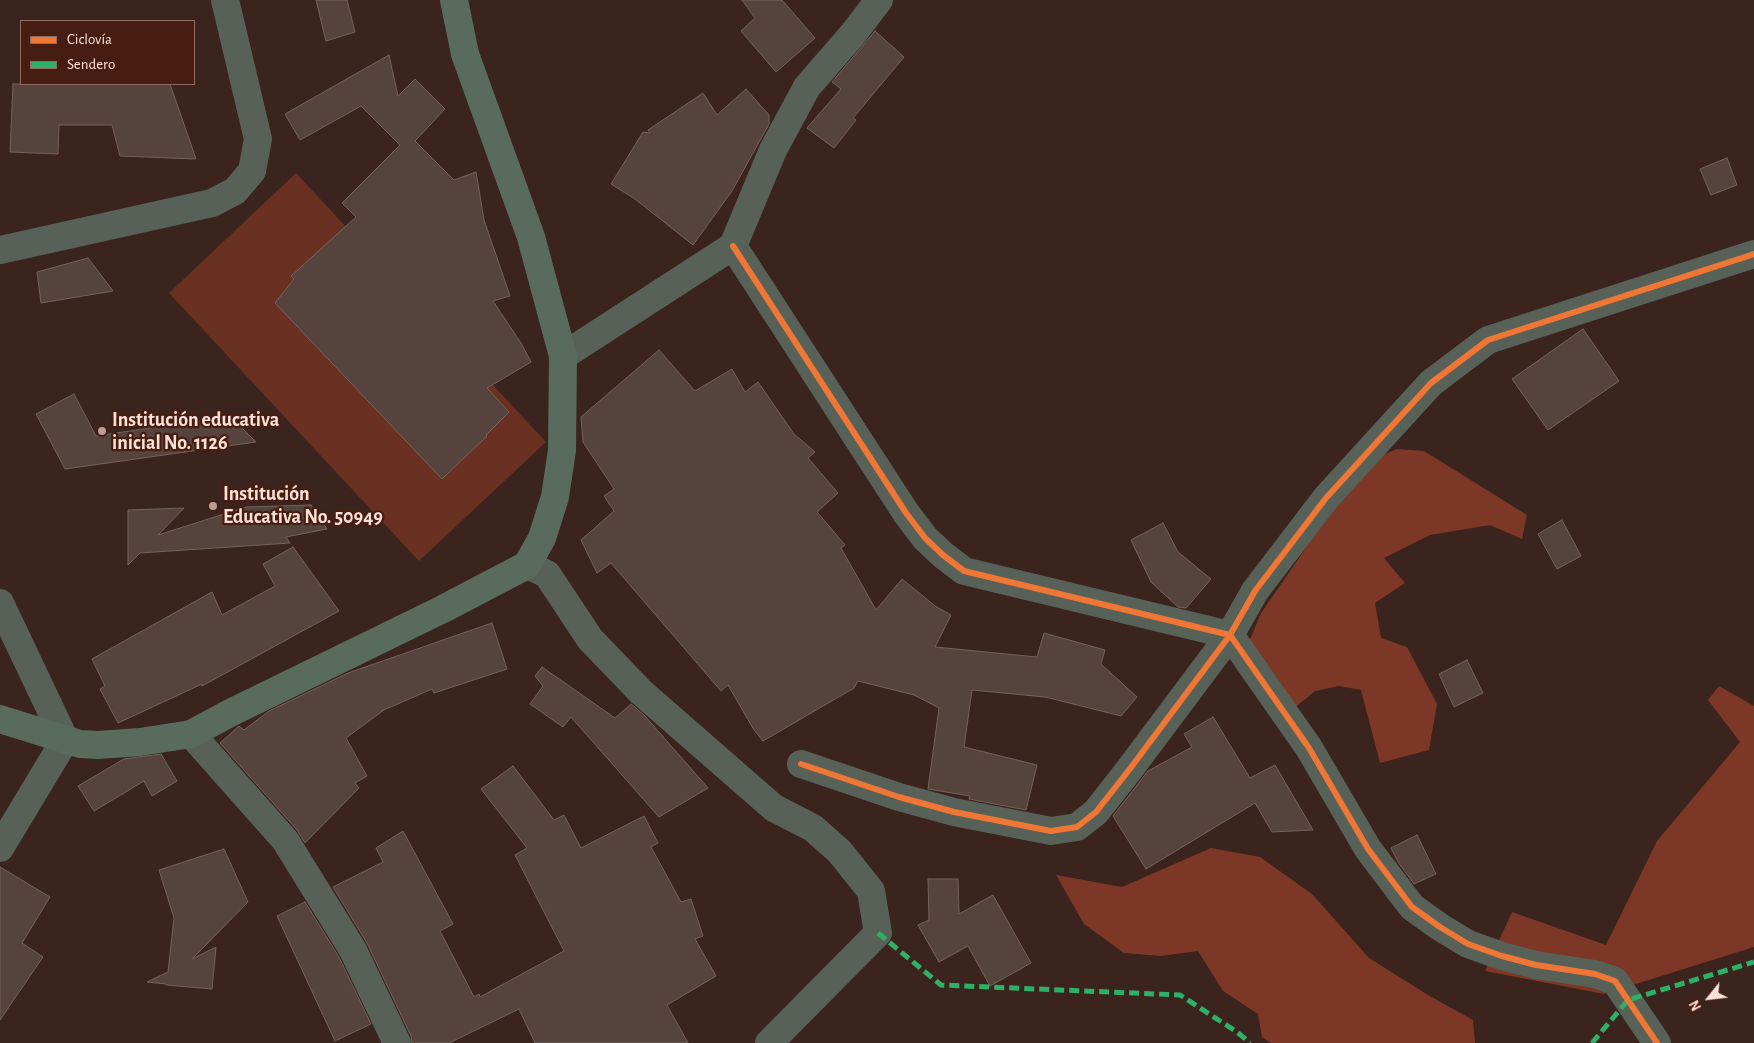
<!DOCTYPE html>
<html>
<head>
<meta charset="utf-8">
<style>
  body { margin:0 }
  #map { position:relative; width:1754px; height:1043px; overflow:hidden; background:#3b241e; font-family:"Alegreya Sans",sans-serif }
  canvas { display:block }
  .legend { position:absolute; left:20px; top:20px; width:175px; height:65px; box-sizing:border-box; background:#471d12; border:1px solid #906b61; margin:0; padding:6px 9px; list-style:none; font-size:15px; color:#fde0d8 }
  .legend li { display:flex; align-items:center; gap:10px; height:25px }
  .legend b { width:25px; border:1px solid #906b61 }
  .north { position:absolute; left:1684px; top:973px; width:50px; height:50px; -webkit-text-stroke:4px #471d12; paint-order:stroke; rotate:241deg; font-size:14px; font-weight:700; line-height:20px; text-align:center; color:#fde0d8 }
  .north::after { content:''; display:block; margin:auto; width:18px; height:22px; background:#fde0d8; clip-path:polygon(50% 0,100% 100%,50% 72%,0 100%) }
</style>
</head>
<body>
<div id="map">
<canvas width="1754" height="1043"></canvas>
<ul class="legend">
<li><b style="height:6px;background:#f07635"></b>Ciclovía</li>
<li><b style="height:6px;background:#2db169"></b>Sendero</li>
</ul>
<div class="north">N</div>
</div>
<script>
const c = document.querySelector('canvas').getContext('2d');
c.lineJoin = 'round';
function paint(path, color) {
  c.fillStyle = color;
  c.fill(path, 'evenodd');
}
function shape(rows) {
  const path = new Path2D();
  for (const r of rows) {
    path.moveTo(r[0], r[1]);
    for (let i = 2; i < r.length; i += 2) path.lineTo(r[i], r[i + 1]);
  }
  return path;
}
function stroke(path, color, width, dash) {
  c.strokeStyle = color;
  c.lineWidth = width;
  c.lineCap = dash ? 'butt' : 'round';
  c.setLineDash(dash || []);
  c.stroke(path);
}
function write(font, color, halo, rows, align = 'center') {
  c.font = font + ' "Alegreya Sans",sans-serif';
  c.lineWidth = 4.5;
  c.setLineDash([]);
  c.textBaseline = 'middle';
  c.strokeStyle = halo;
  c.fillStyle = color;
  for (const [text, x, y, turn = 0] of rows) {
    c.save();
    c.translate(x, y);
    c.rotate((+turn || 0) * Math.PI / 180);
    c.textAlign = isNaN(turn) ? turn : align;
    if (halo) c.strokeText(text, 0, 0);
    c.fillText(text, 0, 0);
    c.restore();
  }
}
const green = shape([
  [296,173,546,442,419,561,169,293]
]);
const forest = shape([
  [1397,449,1424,451,1527,515,1522,539,1490,525,1430,535,1384,558,1405,583,1375,603,1381,638,1407,647,1437,704,1429,750,1380,763,1361,690,1339,686,1315,691,1292,710,1237,670,1261,613,1299,558,1328,511,1367,462],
  [1719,686,1754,706,1754,947,1604,994,1485,971,1512,912,1606,945,1657,841,1740,742,1708,700],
  [1211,848,1260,857,1312,894,1369,958,1428,995,1473,1020,1475,1043,1271,1043,1262,1037,1258,1014,1223,991,1198,951,1161,956,1124,953,1084,924,1056,875,1122,887]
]);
const building = shape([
  [316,0,347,0,355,32,326,41,316,0],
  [742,0,782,0,815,38,776,72,741,31,755,18,742,0],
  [875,31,904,57,853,118,856,120,834,148,807,128,841,89,832,82,875,31],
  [389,55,398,96,415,79,445,109,415,141,454,180,476,172,484,220,510,296,493,301,521,343,531,362,487,388,509,412,486,435,487,436,442,479,275,303,294,279,291,276,356,217,342,203,400,145,361,106,300,140,285,114,389,55],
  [13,84,170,84,196,159,120,156,112,125,59,125,58,154,10,152,13,84],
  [746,89,769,115,769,124,732,191,693,245,635,199,611,184,643,132,650,133,648,130,703,93,717,115,746,89],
  [1727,158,1737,185,1711,195,1700,169,1727,158],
  [88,258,113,291,41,303,37,272,88,258],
  [1583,329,1619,381,1548,430,1512,379,1583,329],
  [659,350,695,391,732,369,745,392,758,382,794,434,815,452,808,458,838,493,817,512,845,545,841,548,876,610,902,579,935,606,951,615,935,647,1037,657,1044,633,1105,650,1101,664,1137,697,1121,716,1045,697,972,690,964,747,1037,765,1026,810,969,799,970,796,928,789,939,708,914,695,858,681,854,688,763,741,754,730,728,685,721,691,611,563,597,573,581,540,614,511,604,496,614,489,583,442,581,417,659,350],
  [74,394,96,436,230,416,256,442,65,469,36,414,74,394],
  [311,505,327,529,286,537,290,543,140,553,128,565,128,510,184,508,158,535,246,507,311,505],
  [1562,520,1581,556,1557,569,1538,534,1562,520],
  [1163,523,1178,552,1211,579,1186,608,1178,607,1151,582,1131,540,1163,523],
  [293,547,339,611,202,686,202,684,118,723,100,689,105,686,92,659,212,592,222,615,275,586,263,564,293,547],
  [492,623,507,669,434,693,432,689,384,710,346,738,367,776,355,783,359,788,305,843,297,830,220,743,239,726,244,730,269,711,348,673,492,623],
  [1467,660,1483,693,1454,707,1439,674,1467,660],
  [542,667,615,718,631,704,644,715,708,788,659,817,571,717,563,727,530,704,543,686,535,676,542,667],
  [1213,717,1250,778,1275,765,1313,830,1272,832,1255,803,1146,869,1113,816,1148,771,1192,747,1184,734,1213,717],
  [161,754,177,781,152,796,144,781,94,811,78,786,124,759,161,754],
  [513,766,554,820,564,815,581,848,644,816,658,843,651,847,681,902,691,899,703,936,695,939,716,976,667,1005,688,1043,535,1043,519,1009,449,1043,412,1043,411,1036,367,943,333,887,383,862,376,848,403,831,453,924,440,931,474,997,479,994,480,997,564,951,515,855,527,848,481,789,513,766],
  [1417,835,1436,874,1414,884,1398,862,1391,848,1417,835],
  [224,849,248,902,192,959,216,947,212,989,166,985,166,984,147,982,168,972,174,918,159,870,224,849],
  [0,867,50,897,22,943,43,957,0,1020,0,867],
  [928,879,958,879,959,914,993,895,1031,963,990,986,968,946,939,962,918,925,929,920,928,879],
  [305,902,339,957,371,1024,335,1041,277,916,305,902]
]);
const minor = shape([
  [733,246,906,513,925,538,943,555,964,571,1230,635,1309,748,1368,849,1412,907,1440,927,1468,944,1502,956,1536,965,1595,974,1615,981,1657,1043],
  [0,250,212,203,235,191,252,171,258,139,225,0],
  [563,356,733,246,773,150,807,87,853,34,879,0],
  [527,565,547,574,590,639,641,692,774,808,813,828,840,852,871,891,878,933,769,1043],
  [0,603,65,740,0,848],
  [191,734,285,840,353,950,397,1043],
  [801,764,899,797,954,812,1051,831,1077,827,1096,812,1129,770,1230,635,1255,591,1326,498,1431,383,1488,340,1754,254]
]);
const major = shape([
  [0,719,80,744,98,745,140,742,191,734,230,713,443,609,527,565,542,538,555,497,562,450,563,356,531,237,465,54,454,0]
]);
const quiet = shape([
  [878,933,941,985,1180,995,1237,1032,1250,1043],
  [1592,1043,1628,1000,1754,962]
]);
const cycleway = shape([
  [733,246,906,513,925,538,943,555,964,571,1230,635,1309,748,1368,849,1412,907,1440,927,1468,944,1502,956,1536,965,1595,974,1615,981,1657,1043],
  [801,764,899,797,954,812,1051,831,1077,827,1096,812,1129,770,1230,635,1255,591,1326,498,1431,383,1488,340,1754,254]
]);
const markers = [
  [102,431,5,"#b99e97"],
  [213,506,5,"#b99e97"]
];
const poiNames = [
  ["Institución educativa",112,420],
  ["inicial No. 1126",112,443],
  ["Institución",223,494],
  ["Educativa No. 50949",223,517]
];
paint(green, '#6a3022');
paint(forest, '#7d3726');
paint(building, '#56433d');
stroke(building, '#76625c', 1);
stroke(minor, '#586157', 28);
stroke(major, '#586b5d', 28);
stroke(quiet, '#2db169', 5, [10, 5]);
stroke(cycleway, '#f07635', 6);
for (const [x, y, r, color] of markers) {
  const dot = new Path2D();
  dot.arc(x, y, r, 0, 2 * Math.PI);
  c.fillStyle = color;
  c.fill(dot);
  stroke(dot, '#471d12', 2);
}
write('bold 20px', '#fde0d8', '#471d12', poiNames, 'left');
</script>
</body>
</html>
